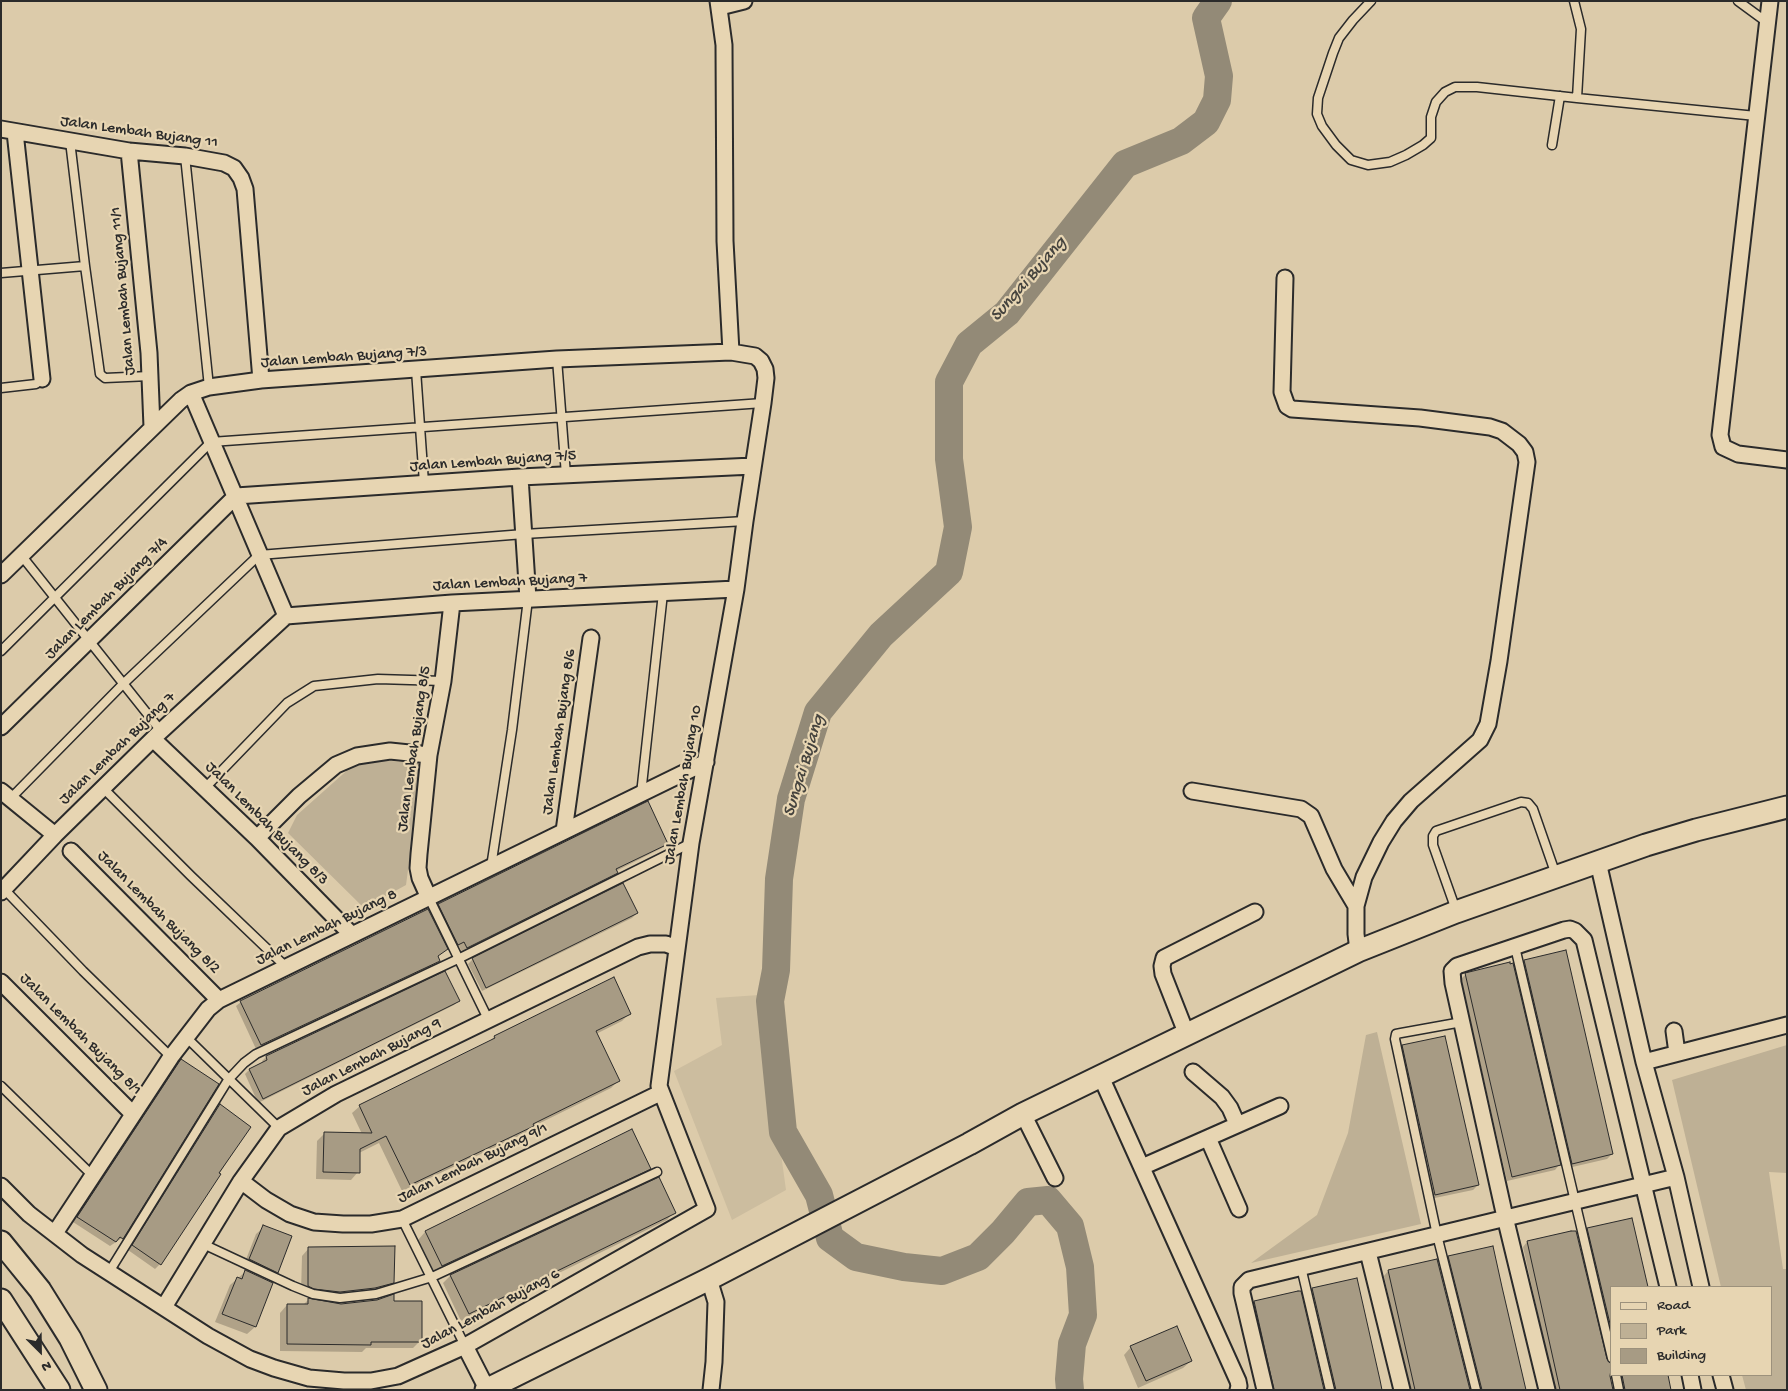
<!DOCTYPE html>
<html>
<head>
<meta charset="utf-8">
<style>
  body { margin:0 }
  #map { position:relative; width:1788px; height:1391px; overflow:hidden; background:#dccbaa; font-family:"Gochi Hand",sans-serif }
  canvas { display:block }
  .frame { position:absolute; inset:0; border:2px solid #2b2b2b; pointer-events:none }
  .legend { position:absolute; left:1610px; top:1286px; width:162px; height:90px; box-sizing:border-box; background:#e7d5b2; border:1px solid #9c917c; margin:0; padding:6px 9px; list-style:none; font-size:15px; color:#2b2b2b }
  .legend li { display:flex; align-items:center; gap:10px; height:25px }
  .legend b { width:25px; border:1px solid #9c917c }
  .north { position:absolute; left:15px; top:1326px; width:50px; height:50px; -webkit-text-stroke:4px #e7d5b2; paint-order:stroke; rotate:157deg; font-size:14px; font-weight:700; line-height:20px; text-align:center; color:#2b2b2b }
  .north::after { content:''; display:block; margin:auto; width:18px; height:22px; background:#2b2b2b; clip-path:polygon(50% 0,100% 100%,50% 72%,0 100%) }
</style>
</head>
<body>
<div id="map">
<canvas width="1788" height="1391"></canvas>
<div class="frame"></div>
<ul class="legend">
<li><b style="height:6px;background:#e7d5b2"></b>Road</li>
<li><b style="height:14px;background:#beb095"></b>Park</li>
<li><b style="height:14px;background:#a79b84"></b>Building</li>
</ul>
<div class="north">N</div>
</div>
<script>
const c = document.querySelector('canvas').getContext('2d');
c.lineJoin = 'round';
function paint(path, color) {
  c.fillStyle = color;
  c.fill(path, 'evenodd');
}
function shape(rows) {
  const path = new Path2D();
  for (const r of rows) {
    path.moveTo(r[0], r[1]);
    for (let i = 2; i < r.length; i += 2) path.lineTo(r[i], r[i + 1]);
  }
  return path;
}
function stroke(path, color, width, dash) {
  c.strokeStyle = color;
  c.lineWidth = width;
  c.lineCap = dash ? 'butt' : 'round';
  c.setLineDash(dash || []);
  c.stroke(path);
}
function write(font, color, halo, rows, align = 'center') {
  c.font = font + ' "Gochi Hand",sans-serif';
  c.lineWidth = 4.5;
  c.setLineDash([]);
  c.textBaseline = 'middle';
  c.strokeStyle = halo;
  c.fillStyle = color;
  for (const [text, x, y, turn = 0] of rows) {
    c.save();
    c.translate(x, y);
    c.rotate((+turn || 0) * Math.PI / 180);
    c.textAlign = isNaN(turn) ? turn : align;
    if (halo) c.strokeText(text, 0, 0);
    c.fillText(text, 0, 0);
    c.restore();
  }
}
const built = shape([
  [759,995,786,1190,732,1220,674,1071,722,1045,716,998]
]);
const green = shape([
  [361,758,422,764,406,885,364,908,288,833,297,815],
  [1377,1032,1421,1224,1251,1263,1317,1215,1348,1133,1366,1035],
  [1787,1045,1787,1173,1769,1172,1783,1269,1787,1269,1787,1390,1746,1390,1742,1375,1772,1375,1772,1287,1721,1287,1672,1080]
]);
const shadow = shape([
  [667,844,662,848,616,871,617,873,612,877,462,952,459,946,453,948,434,910,439,905],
  [637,913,632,918,482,991,468,964,473,959],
  [446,949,437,957,439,961,434,965,256,1049,236,1006,241,1002],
  [1525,961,1612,1154,1607,1159,1568,1168,1520,966],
  [1466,974,1559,1165,1555,1170,1507,1181,1461,979],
  [613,979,630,1013,622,1021,596,1034,618,1081,611,1088,530,1128,525,1133,402,1191,379,1143,359,1153,358,1172,351,1180,316,1179,317,1141,325,1133,362,1134,352,1113,360,1106,488,1043,494,1037],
  [459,1000,454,1005,258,1103,245,1074,249,1070,263,1063,262,1061,266,1057],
  [1403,1047,1478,1185,1473,1190,1430,1199,1398,1051],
  [181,1061,122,1238,110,1246,73,1222,177,1066],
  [220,1105,250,1127,160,1264,155,1269,128,1250,216,1110],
  [631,1131,649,1168,642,1176,434,1273,418,1240,425,1232],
  [674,1212,667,1220,461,1321,443,1283,450,1276],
  [1631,1219,1647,1287,1612,1287,1612,1355,1583,1234,1588,1229],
  [264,1227,276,1272,269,1279,243,1267,256,1234],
  [1575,1232,1605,1360,1612,1364,1612,1374,1609,1373,1612,1390,1555,1390,1523,1247,1527,1242],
  [309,1248,393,1282,386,1290,332,1299,301,1293,302,1256],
  [1449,1258,1524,1390,1476,1390,1444,1262],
  [246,1271,272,1284,255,1327,247,1334,215,1322,230,1285],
  [1388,1271,1469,1390,1409,1390,1384,1276],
  [1312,1289,1381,1390,1330,1390,1308,1294],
  [1300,1292,1323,1390,1268,1390,1249,1307,1254,1302],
  [309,1299,341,1305,393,1302,420,1341,413,1348,366,1348,362,1352,280,1351,280,1313,287,1305,303,1305],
  [1131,1347,1191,1361,1183,1368,1138,1388,1124,1355],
  [1614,1375,1667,1375,1670,1390,1619,1390]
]);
const river = shape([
  [1070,1390,1069,1379,1072,1344,1083,1315,1080,1267,1070,1226,1048,1200,1028,1202,1003,1232,978,1257,942,1271,904,1267,856,1257,830,1238,819,1195,783,1132,770,1001,776,970,779,879,791,799,818,712,881,635,949,572,958,527,949,459,949,382,969,344,1007,313,1125,164,1181,141,1206,122,1217,100,1219,76,1206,18,1218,1]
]);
const building = shape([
  [648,801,668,844,616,869,618,873,467,948,464,942,458,945,438,904,648,801],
  [623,883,638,913,486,988,472,958,623,883],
  [428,909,448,949,438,956,440,961,261,1045,240,1001,428,909],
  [1566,950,1613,1154,1572,1164,1524,960,1566,950],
  [1510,962,1510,964,1513,963,1561,1165,1512,1177,1465,973,1510,962],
  [445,971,460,1001,263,1099,249,1069,267,1060,266,1056,445,971],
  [614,977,631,1014,596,1031,620,1081,533,1124,534,1126,410,1185,386,1136,360,1149,360,1173,323,1172,324,1132,372,1133,359,1105,495,1038,494,1036,614,977],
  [1445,1036,1479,1185,1435,1195,1402,1045,1445,1036],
  [181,1059,219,1084,123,1239,120,1237,116,1242,77,1217,181,1059],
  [220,1104,251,1127,219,1173,221,1174,161,1265,132,1245,220,1104],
  [632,1129,651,1169,442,1266,425,1231,632,1129],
  [659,1177,676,1213,469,1314,450,1275,659,1177],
  [1632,1218,1648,1287,1612,1287,1612,1332,1587,1228,1632,1218],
  [263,1225,292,1236,278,1273,249,1259,263,1225],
  [1571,1231,1576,1231,1607,1359,1612,1363,1610,1376,1613,1390,1560,1390,1527,1241,1571,1231],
  [395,1246,394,1283,375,1288,340,1292,314,1289,308,1286,308,1247,395,1246],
  [1493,1246,1502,1287,1526,1390,1482,1390,1448,1256,1493,1246],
  [1437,1259,1470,1390,1415,1390,1388,1270,1437,1259],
  [245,1270,273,1283,256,1327,222,1314,237,1277,242,1279,245,1270],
  [1357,1278,1380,1380,1382,1390,1336,1390,1312,1288,1357,1278],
  [1298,1291,1301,1291,1324,1390,1274,1390,1254,1301,1298,1291],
  [394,1294,394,1301,422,1301,422,1342,371,1342,371,1345,287,1344,287,1304,308,1304,308,1298,341,1304,377,1300,394,1294],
  [1177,1326,1192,1361,1146,1381,1130,1346,1177,1326],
  [1622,1375,1668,1375,1671,1390,1625,1390,1622,1375]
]);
const lane = shape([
  [1371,1,1353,20,1339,38,1333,53,1318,98,1317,114,1322,126,1336,145,1351,160,1368,165,1390,162,1406,155,1423,145,1431,138,1431,117,1436,102,1445,92,1455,87,1477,87,1577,98,1756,116],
  [1574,1,1581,29,1577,98],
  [1738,1,1768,23],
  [70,141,85,266,100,374,105,378,150,376],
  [1552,145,1560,96],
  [185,156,209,387],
  [1,273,85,266],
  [557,359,566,475],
  [416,370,424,483],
  [1,388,36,384,42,379],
  [21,555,161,731],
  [1,651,211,442,763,403],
  [103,788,191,876,285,966],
  [205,788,287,703,314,686,378,679,443,681],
  [641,794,663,593],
  [11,798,123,684,259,555,524,534,745,521],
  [491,867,512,730,528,599],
  [4,889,83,971,171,1057],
  [429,898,488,1019],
  [1456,910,1433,845,1433,836,1436,831,1521,802,1528,803,1533,809,1556,875],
  [1515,947,1612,1358],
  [1462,1022,1401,1033,1396,1034,1395,1039,1437,1235,1476,1390],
  [186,1037,279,1128],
  [1,1086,92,1175],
  [402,1219,465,1346],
  [203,1244,293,1286,313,1294,340,1298,376,1294,432,1277,657,1172],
  [1301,1267,1330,1390],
  [109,1272,228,1080,244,1063,256,1054,458,959,691,843],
  [1616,1375,1619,1390]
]);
const street = shape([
  [718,1,724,45,725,241,731,352],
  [1770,1,1720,435,1723,447,1738,454,1787,460],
  [720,7,744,1],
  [1,129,129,151,185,156,224,163,234,168,241,178,245,189,261,380],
  [15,132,42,379],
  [129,151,149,353,152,427],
  [1285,278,1282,392,1287,406,1292,409,1420,418,1490,427,1502,431,1519,444,1525,452,1527,462,1499,661,1488,724,1480,740,1411,801,1394,821,1381,842,1364,877,1356,906],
  [191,393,286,616],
  [520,477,528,599],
  [1,575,181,400,191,393,209,387,261,380,557,359,731,352,755,356,761,361,765,369,766,378,763,403,745,521,736,589,691,843,659,1086,707,1209,465,1346,398,1376,371,1381,344,1381,309,1378,274,1368,250,1359,208,1336,82,1255,29,1214,1,1186],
  [1,727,236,496,520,477,753,466],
  [153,739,257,838,352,935],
  [1,791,55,835],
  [1192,791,1301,809,1311,816,1334,869,1356,906,1356,934,1358,951],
  [564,831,591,638],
  [257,838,299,796,336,765,357,756,390,751,429,755],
  [71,851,219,1000],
  [1598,862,1644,1062,1676,1177,1701,1287],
  [1,892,55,835,161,731,286,616,452,603,736,589],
  [429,898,420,878,418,868,419,854,429,755,443,681,452,603],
  [1,982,133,1114],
  [1674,1031,1677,1053],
  [1187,1035,1163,974,1162,966,1164,958,1255,912],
  [1644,1062,1787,1025],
  [1193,1072,1222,1097,1230,1108,1237,1124],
  [1101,1077,1238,1381,1239,1386,1238,1390],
  [1023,1114,1055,1178],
  [1208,1138,1239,1209],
  [1142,1167,1280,1106],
  [241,1181,266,1200,290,1214,314,1222,343,1224,371,1224,402,1219,660,1093],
  [55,1233,171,1057,208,1009,219,1000,706,762],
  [1368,1252,1402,1390],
  [709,1279,716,1302,714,1362,711,1390],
  [164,1307,241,1181,279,1128,336,1094,638,947,650,944,666,944,677,948],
  [465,1346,487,1389],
  [1690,1375,1693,1390],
  [1721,1375,1725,1390],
  [1265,1390,1242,1293,1242,1287,1249,1280,1676,1177],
  [1547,1390,1505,1217,1453,983,1452,971,1457,966,1564,930,1570,929,1575,931,1584,940,1668,1287]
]);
const secondary = shape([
  [1,1242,40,1290,70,1338,96,1390],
  [1,1300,59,1390],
  [486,1390,709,1279,969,1144,1023,1114,1358,951,1456,912,1646,845,1696,830,1787,807]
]);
const streetNames = [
  ["Jalan Lembah Bujang 11",139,133,8],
  ["Jalan Lembah Bujang 11/1",124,291,-95],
  ["Jalan Lembah Bujang 7/3",344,358,-4],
  ["Jalan Lembah Bujang 7/5",493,462,-4],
  ["Jalan Lembah Bujang 7",510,583,-3],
  ["Jalan Lembah Bujang 7/4",107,599,-45],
  ["Jalan Lembah Bujang 8/6",560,732,-82],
  ["Jalan Lembah Bujang 7",118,749,-44],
  ["Jalan Lembah Bujang 8/5",415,749,-82],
  ["Jalan Lembah Bujang 10",684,785,-80],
  ["Jalan Lembah Bujang 8/3",266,824,45],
  ["Jalan Lembah Bujang 8/2",158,913,45],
  ["Jalan Lembah Bujang 8",327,928,-26],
  ["Jalan Lembah Bujang 8/1",80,1035,45],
  ["Jalan Lembah Bujang 9",372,1058,-27],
  ["Jalan Lembah Bujang 9/1",473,1164,-26],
  ["Jalan Lembah Bujang 6",491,1310,-28]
];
const waterNames = [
  ["Sungai Bujang",1029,280,-49],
  ["Sungai Bujang",805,766,-73]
];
paint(built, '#ccbd9f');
paint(green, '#beb095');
paint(shadow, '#0003');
stroke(river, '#938a77', 28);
paint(building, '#a79b84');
stroke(building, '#2b2b2b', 1);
stroke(lane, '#2b2b2b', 11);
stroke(street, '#2b2b2b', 19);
stroke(secondary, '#2b2b2b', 25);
stroke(lane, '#e7d5b2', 8);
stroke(street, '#e7d5b2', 15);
stroke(secondary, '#e7d5b2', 21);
write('16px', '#2b2b2b', '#e7d5b2', streetNames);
write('italic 18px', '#45433e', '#e7d5b2', waterNames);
</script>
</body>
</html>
